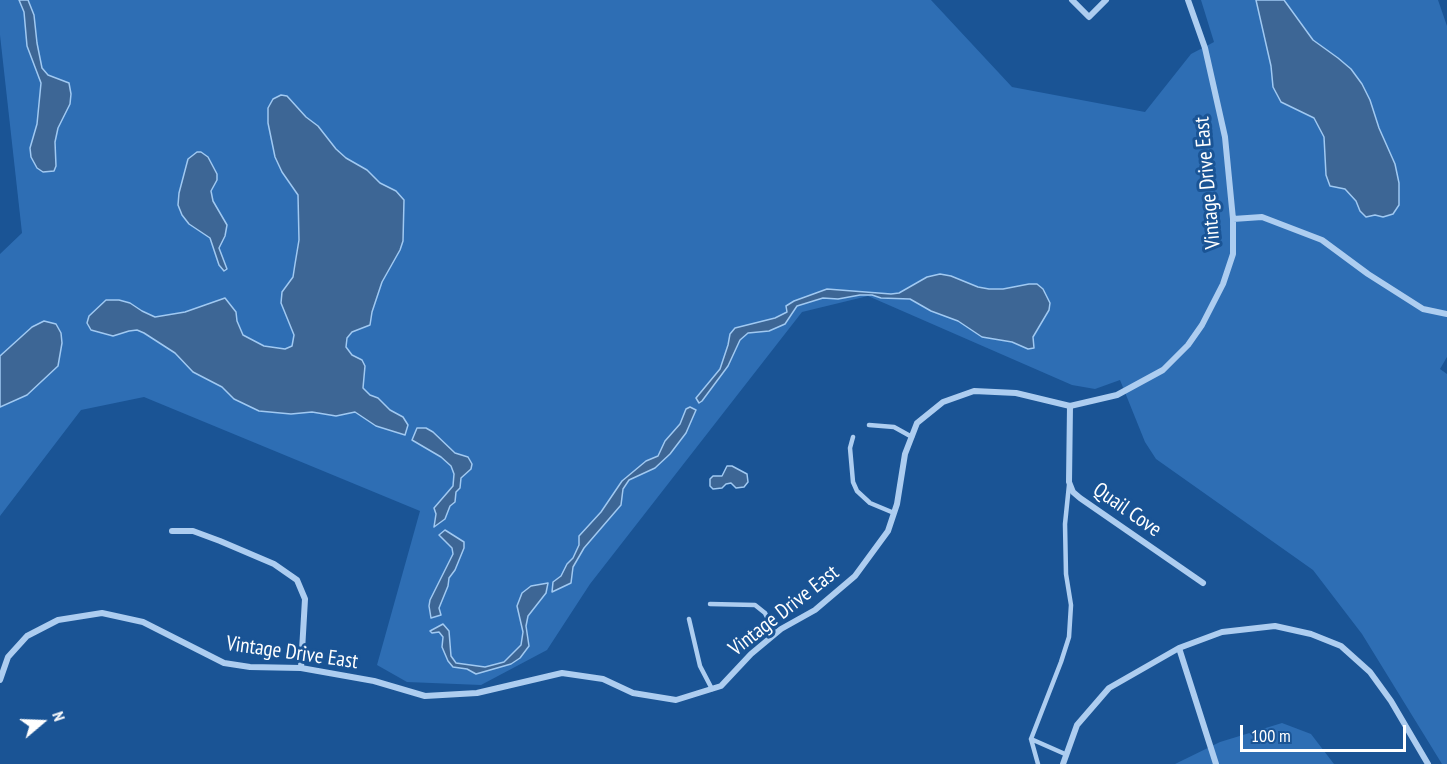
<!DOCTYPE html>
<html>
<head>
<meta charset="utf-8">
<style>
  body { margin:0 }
  #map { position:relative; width:1447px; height:764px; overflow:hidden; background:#1a5495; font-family:"PT Sans Narrow",sans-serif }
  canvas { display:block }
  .north { position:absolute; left:12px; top:692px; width:60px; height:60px; -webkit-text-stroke:4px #1a5495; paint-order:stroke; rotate:71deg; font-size:16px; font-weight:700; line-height:24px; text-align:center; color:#fff }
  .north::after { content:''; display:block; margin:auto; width:21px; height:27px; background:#fff; clip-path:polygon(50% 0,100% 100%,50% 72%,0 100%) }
  .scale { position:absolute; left:1240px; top:725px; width:166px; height:27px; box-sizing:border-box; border:3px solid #fff; border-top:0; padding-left:8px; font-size:18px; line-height:21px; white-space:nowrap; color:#fff; -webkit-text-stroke:4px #1a5495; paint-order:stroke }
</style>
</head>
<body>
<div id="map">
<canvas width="1447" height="764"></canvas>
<div class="north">N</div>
<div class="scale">100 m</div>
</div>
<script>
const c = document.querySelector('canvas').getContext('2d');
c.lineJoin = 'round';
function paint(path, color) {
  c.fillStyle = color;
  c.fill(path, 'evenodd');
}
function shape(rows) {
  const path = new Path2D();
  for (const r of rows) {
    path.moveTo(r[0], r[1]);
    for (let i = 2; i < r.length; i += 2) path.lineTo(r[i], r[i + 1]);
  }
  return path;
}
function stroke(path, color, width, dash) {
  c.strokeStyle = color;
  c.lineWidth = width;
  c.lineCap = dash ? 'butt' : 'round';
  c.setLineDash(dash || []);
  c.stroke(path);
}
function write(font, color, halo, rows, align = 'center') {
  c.font = font + ' "PT Sans Narrow",sans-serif';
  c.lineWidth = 6;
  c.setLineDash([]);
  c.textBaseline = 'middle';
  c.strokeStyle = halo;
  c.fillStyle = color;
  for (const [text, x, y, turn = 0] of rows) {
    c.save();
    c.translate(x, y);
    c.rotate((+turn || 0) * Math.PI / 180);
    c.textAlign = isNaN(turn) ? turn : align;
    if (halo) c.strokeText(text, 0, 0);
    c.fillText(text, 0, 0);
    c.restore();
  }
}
const green = shape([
  [0,0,931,0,1012,87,1145,112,1191,54,1214,42,1201,0,1438,0,1447,26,1447,357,1440,369,1447,374,1447,764,1442,764,1362,634,1313,570,1156,459,1145,442,1120,380,1095,389,1072,385,868,296,802,312,590,584,547,650,481,685,407,682,377,665,420,511,144,397,81,410,0,516,0,254,22,233,0,35],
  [1282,723,1311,734,1334,764,1175,764,1220,742]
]);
const water = shape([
  [19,0,28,0,34,15,37,43,42,68,48,75,69,83,71,94,70,104,58,128,55,142,56,166,54,171,43,172,37,168,31,157,30,148,37,124,41,83,27,46,24,12,19,0],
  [1256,0,1284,0,1313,40,1338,58,1351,69,1362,84,1370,100,1379,128,1395,164,1399,183,1399,205,1393,214,1383,217,1375,215,1366,217,1360,211,1356,201,1345,189,1330,186,1326,175,1324,137,1314,118,1281,102,1273,87,1271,66,1256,0],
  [281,95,287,96,306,117,318,126,336,149,346,158,367,170,380,183,396,191,404,200,403,241,400,250,382,282,372,312,370,325,352,332,347,338,346,347,352,355,362,360,365,366,363,388,370,395,378,398,390,410,403,417,408,425,405,435,376,426,355,412,336,416,312,412,291,414,259,411,234,399,222,387,193,372,175,353,144,333,137,330,129,331,113,336,91,330,87,323,89,316,106,300,119,300,130,303,142,311,155,317,185,312,225,298,236,312,237,321,243,335,264,346,285,349,292,346,294,335,281,303,282,292,293,277,295,264,299,240,298,195,282,172,275,157,268,123,268,108,273,99,281,95],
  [197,152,201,152,208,157,217,174,217,180,211,191,213,201,227,225,225,236,219,248,227,269,224,271,219,265,210,238,189,224,182,215,178,205,179,193,188,159,197,152],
  [940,274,951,276,978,287,989,289,1003,289,1029,284,1037,284,1043,289,1050,303,1049,310,1033,337,1034,348,1028,349,1012,342,982,337,958,321,931,311,910,299,881,298,872,295,860,295,838,299,823,298,797,306,785,324,769,331,748,333,740,340,728,366,702,401,699,403,696,398,720,369,728,345,730,334,735,328,775,318,787,312,786,306,794,301,827,289,891,294,899,293,927,277,940,274],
  [44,321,56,324,61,333,62,343,58,366,27,395,0,407,0,356,32,327,44,321],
  [690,407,696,410,686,433,670,454,655,468,629,480,623,489,621,505,584,548,573,567,571,583,552,592,553,582,561,576,567,564,573,558,579,545,579,536,601,512,622,481,646,461,658,456,665,441,680,424,686,409,690,407],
  [417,428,426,428,433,432,455,453,468,457,472,464,471,469,461,478,460,488,456,492,455,502,450,506,445,519,434,527,436,514,434,508,453,486,454,474,451,466,441,457,412,440,417,428],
  [727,466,732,466,747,474,748,482,744,487,736,488,731,483,726,484,722,488,713,489,710,486,710,479,713,476,722,476,727,466],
  [445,530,464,542,464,548,455,570,449,578,448,586,439,608,441,615,431,618,429,606,430,600,453,554,452,548,439,535,445,530],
  [548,583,546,593,528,616,526,626,529,646,520,658,511,664,476,674,467,669,453,667,448,661,442,647,443,637,439,632,432,633,430,631,443,624,449,631,451,656,456,663,485,667,504,662,521,645,523,632,517,606,522,593,531,586,548,583]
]);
const service = shape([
  [869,425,894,427,912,437],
  [853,437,850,448,853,482,857,491,870,503,894,513],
  [710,604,755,605,765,613,775,634],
  [689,619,700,666,712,689],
  [1031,739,1038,764],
  [1065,754,1031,739,1061,662,1069,637,1071,605,1066,574,1065,524,1069,485]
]);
const minor = shape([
  [1072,0,1089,17,1106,0],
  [1233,219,1262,217,1322,240,1368,274,1423,309,1447,314],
  [1070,406,1069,482,1073,492,1080,498,1203,583],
  [172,531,193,531,220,541,274,564,297,580,305,599,301,668],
  [1179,648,1216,764],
  [0,680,8,657,27,636,58,620,102,613,143,622,224,663,250,667,301,668,374,681,425,696,477,693,562,673,603,679,633,693,676,700,721,686,751,654,781,629,815,610,855,576,888,531,897,504,905,454,917,423,943,402,974,391,1016,393,1070,406,1117,395,1163,370,1188,345,1202,325,1223,284,1233,254,1233,219,1225,137,1205,48,1188,0],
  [1063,764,1077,725,1109,688,1179,648,1222,632,1275,626,1311,634,1341,646,1370,672,1391,701,1428,764]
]);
const streetNames = [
  ["Vintage Drive East",1208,183,-95],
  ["Quail Cove",1127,510,35],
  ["Vintage Drive East",784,611,-38],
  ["Vintage Drive East",292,653,8]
];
paint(green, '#2e6eb4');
paint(water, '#3d6695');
stroke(water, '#a0c9f2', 1.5);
stroke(service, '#adcdf0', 4.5);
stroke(minor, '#adcdf0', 6);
write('21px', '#fff', '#1a5495', streetNames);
</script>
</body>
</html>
